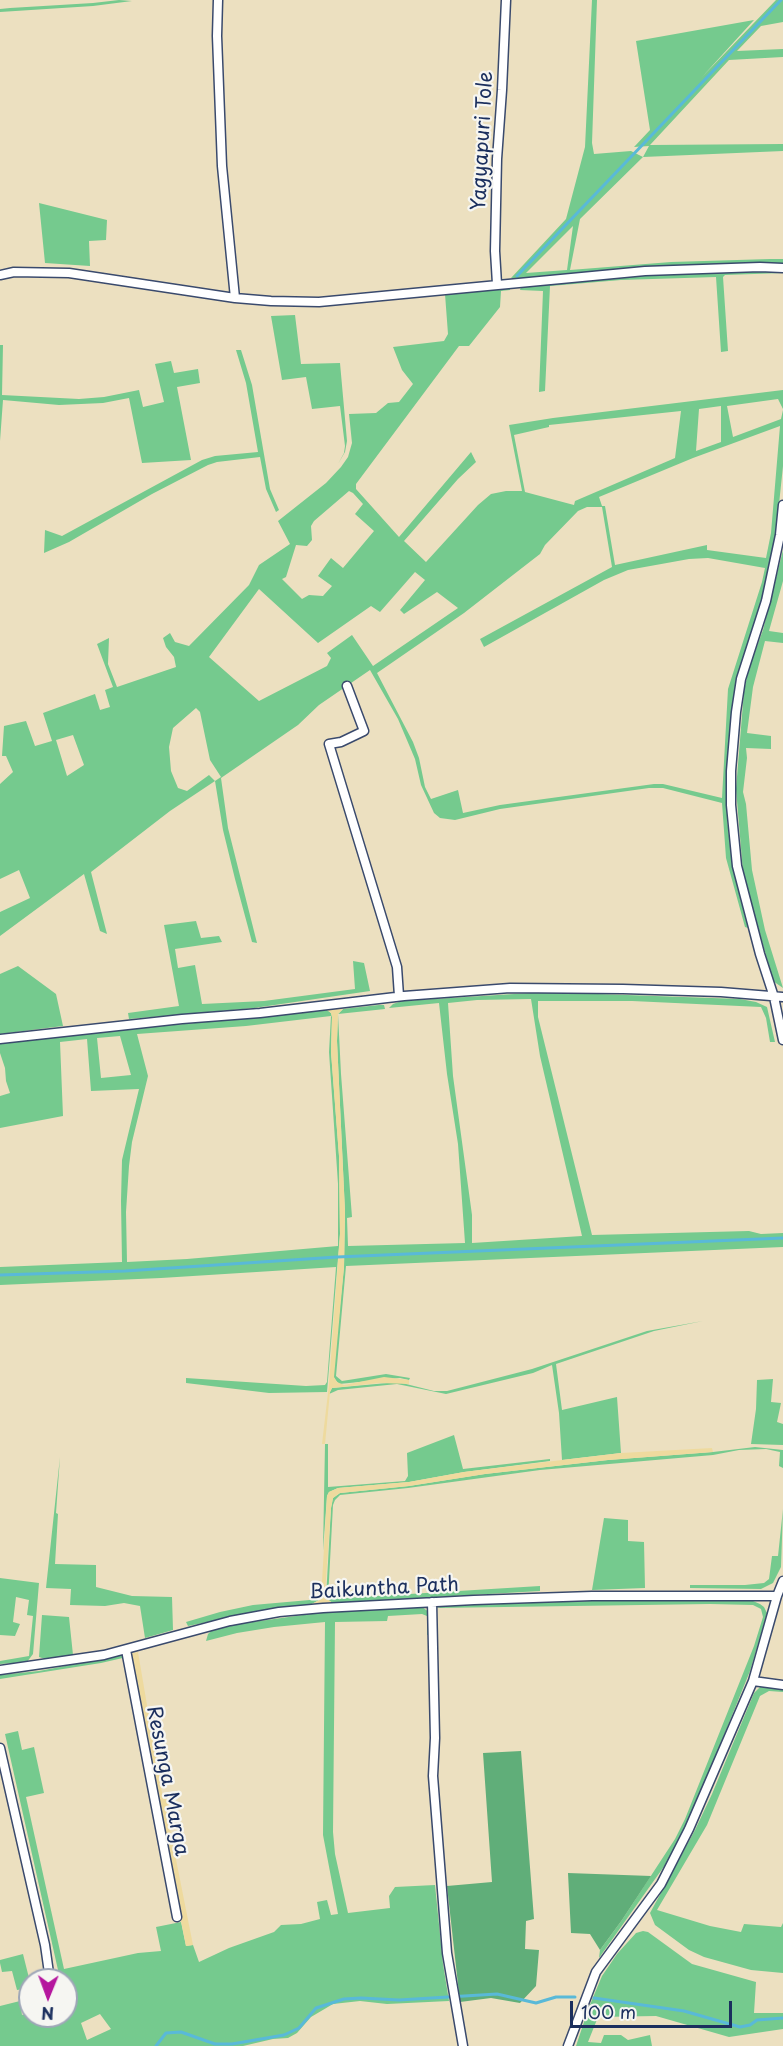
<!DOCTYPE html>
<html>
<head>
<meta charset="utf-8">
<style>
  body { margin:0 }
  #map { position:relative; width:783px; height:2046px; overflow:hidden; background:#ece0c0; font-family:"Playpen Sans",sans-serif }
  canvas { display:block }
  .north { position:absolute; left:18px; top:1968px; width:60px; height:60px; box-sizing:border-box; background:#f6f6f2; border:2px solid #9ea6b7; border-radius:50%; rotate:181deg; font-size:16px; font-weight:700; line-height:24px; text-align:center; color:#1b2f5e }
  .north::after { content:''; display:block; margin:auto; width:21px; height:27px; background:#b5179e; clip-path:polygon(50% 0,100% 100%,50% 72%,0 100%) }
  .scale { position:absolute; left:570px; top:2001px; width:162px; height:27px; box-sizing:border-box; border:3px solid #1b2f5e; border-top:0; padding-left:8px; font-size:18px; line-height:21px; white-space:nowrap; color:#1b2f5e; -webkit-text-stroke:4px #f6f6f2; paint-order:stroke }
</style>
</head>
<body>
<div id="map">
<canvas width="783" height="2046"></canvas>
<div class="north">N</div>
<div class="scale">100 m</div>
</div>
<script>
const c = document.querySelector('canvas').getContext('2d');
c.lineJoin = 'round';
function paint(path, color) {
  c.fillStyle = color;
  c.fill(path, 'evenodd');
}
function shape(rows) {
  const path = new Path2D();
  for (const r of rows) {
    path.moveTo(r[0], r[1]);
    for (let i = 2; i < r.length; i += 2) path.lineTo(r[i], r[i + 1]);
  }
  return path;
}
function stroke(path, color, width, dash) {
  c.strokeStyle = color;
  c.lineWidth = width;
  c.lineCap = dash ? 'butt' : 'round';
  c.setLineDash(dash || []);
  c.stroke(path);
}
function write(font, color, halo, rows, align = 'center') {
  c.font = font + ' "Playpen Sans",sans-serif';
  c.lineWidth = 4.5;
  c.setLineDash([]);
  c.textBaseline = 'middle';
  c.strokeStyle = halo;
  c.fillStyle = color;
  for (const [text, x, y, turn = 0] of rows) {
    c.save();
    c.translate(x, y);
    c.rotate((+turn || 0) * Math.PI / 180);
    c.textAlign = isNaN(turn) ? turn : align;
    if (halo) c.strokeText(text, 0, 0);
    c.fillText(text, 0, 0);
    c.restore();
  }
}
const green = shape([
  [119,0,132,1,93,6,0,12,0,9,10,8,93,3],
  [592,0,597,0,592,143,594,154,631,151,643,157,649,146,634,147,650,130,636,41,754,20,702,77,776,0,783,0,783,22,761,26,737,51,783,49,783,57,729,60,650,145,783,144,783,151,643,157,580,219,570,270,671,262,770,259,783,259,783,264,520,279,511,278,566,219,585,147],
  [573,226,567,270,526,273],
  [39,203,107,220,106,240,89,241,90,266,45,263],
  [783,271,783,273,725,275,723,277,728,351,721,352,716,277,621,280,550,286,545,391,539,392,543,291,520,290,521,287,658,274],
  [510,287,510,290,501,291,500,307,469,346,459,346,356,484,356,489,399,537,471,452,476,462,458,479,404,541,426,562,478,505,491,494,506,491,522,491,509,425,553,418,783,390,783,409,778,399,727,406,733,437,781,419,783,410,783,466,776,533,761,603,737,679,728,765,727,819,730,845,740,898,748,928,745,927,726,858,722,803,663,788,649,788,500,809,455,820,440,818,434,813,421,785,415,759,398,719,370,670,319,705,298,725,221,778,228,828,257,943,252,942,235,879,223,830,215,781,170,811,91,872,107,934,100,931,84,874,0,936,0,912,30,898,19,870,0,879,0,784,13,772,6,756,2,756,4,726,26,721,35,746,52,741,43,713,95,694,100,710,110,707,105,690,113,687,97,644,109,638,108,664,117,687,176,667,174,657,166,647,163,638,170,633,175,642,189,646,249,585,259,565,290,544,278,521,326,483,341,467,348,457,352,443,349,414,376,413,388,403,399,402,413,384,402,370,393,347,444,341,448,334,445,294],
  [721,406,721,442,696,451,699,409],
  [681,411,675,458,575,501,574,505,525,492,514,435,549,427,549,425],
  [780,426,771,533,766,558,707,550,707,545,615,565,605,506,602,506,599,497,693,458],
  [349,491,353,493,363,504,355,514,374,531,343,568,331,558,318,576,332,586,323,596,309,595,302,599,282,579,286,577,296,545,307,546,312,540,311,526,314,521],
  [587,507,602,507,612,567,480,639,484,647,604,580,628,570,689,559,708,558,765,568,762,582,728,689,722,798,663,784,654,784,500,805,463,813,458,790,431,799,425,787,419,758,413,742,377,673,464,613,540,554,545,545,578,511],
  [415,572,425,580,400,610,404,614,437,592,458,608,373,666,352,635,327,653,331,658,327,666,259,701,209,657,259,589,318,643,371,606,380,612],
  [196,708,200,712,210,760,221,777,215,781,209,775,187,791,178,788,171,771,169,747,173,728],
  [73,735,84,765,67,776,56,740],
  [295,315,301,364,340,363,347,441,345,452,338,464,344,453,345,446,340,406,312,409,306,377,282,380,271,316],
  [0,345,3,345,2,395,79,399,104,397,139,390,143,407,164,402,155,364,171,361,174,373,198,369,200,383,177,387,191,460,142,463,129,398,103,403,59,405,3,400,0,441],
  [236,350,241,350,252,385,270,489,279,510,276,512,266,489,260,457,217,462,208,465,152,494,69,542,44,553,45,530,62,536,202,460,215,456,258,452,246,383],
  [783,550,783,581,769,631,783,633,783,643,765,641,753,687,747,733,771,736,771,749,746,748,747,758,743,792,746,804,752,870,765,930,783,988,773,981,743,872,736,789,744,691,749,668,763,630],
  [196,921,201,938,219,936,222,942,175,949,178,968,195,965,202,1004,264,1001,355,989,353,961,364,963,370,991,254,1008,129,1019,128,1013,179,1006,164,925],
  [18,966,56,994,63,1026,0,1034,0,974],
  [530,993,570,993,740,999,756,1002,767,1007,775,1042,770,1042,766,1018,761,1007,632,1001,538,1001,538,1017,592,1235,749,1231,761,1234,783,1233,783,1247,346,1266,336,1376,342,1381,386,1374,410,1378,409,1380,400,1378,339,1384,334,1378,333,1372,344,1267,345,1212,337,1041,338,1014,343,1009,351,1008,379,1005,384,1005,385,1009,338,1014,341,1074,352,1217,347,1218,348,1246,465,1243,458,1144,447,1074,439,1003,389,1008,393,1004,402,1001],
  [531,999,540,1056,582,1236,472,1243,472,1215,453,1076,448,1003,477,1000],
  [327,1010,331,1013,332,1017,331,1052,339,1156,340,1234,327,1392,269,1393,186,1383,186,1378,306,1386,325,1385,327,1382,336,1267,161,1278,0,1285,0,1267,122,1262,121,1201,122,1160,139,1089,91,1091,87,1039,60,1042,63,1116,0,1128,0,1096,10,1093,6,1081,5,1068,0,1053,0,1042],
  [331,1016,329,1052,338,1184,338,1246,187,1259,127,1262,126,1212,129,1166,132,1142,148,1076,137,1034,246,1026],
  [120,1036,131,1075,101,1078,97,1038],
  [703,1321,654,1331,556,1364,562,1410,617,1397,621,1453,562,1460,559,1413,552,1365,533,1373,446,1394,397,1384,338,1390,329,1394,332,1388,398,1382,434,1391,447,1391,532,1369,647,1331],
  [773,1379,771,1402,781,1403,777,1422,783,1424,783,1445,751,1444,756,1409,757,1380],
  [454,1435,463,1469,550,1459,550,1461,464,1472,409,1482,338,1488,329,1492,327,1496,323,1551,325,1444,328,1444,328,1487,405,1481,408,1476,407,1453],
  [755,1447,783,1450,783,1468,779,1466,780,1452,766,1449,739,1450,713,1455,540,1470,408,1488,340,1495,335,1500,333,1505,328,1599,540,1586,540,1591,333,1603,330,1602,326,1598,331,1508,333,1498,340,1493,409,1486,485,1474,608,1460,713,1452],
  [60,1457,56,1513,58,1514,55,1564,96,1565,96,1587,132,1596,172,1597,173,1630,145,1638,140,1606,124,1603,105,1606,70,1605,71,1589,46,1588],
  [783,1509,781,1567,773,1583,761,1589,690,1588,690,1585,745,1585,764,1583,769,1579,772,1556,778,1556],
  [604,1518,628,1520,628,1541,644,1542,645,1588,592,1590],
  [0,1578,39,1583,33,1654,27,1662,0,1664,0,1661,29,1656,33,1616,27,1615,29,1600,16,1597,13,1622,20,1624,15,1636,0,1635],
  [321,1599,310,1605,276,1608,188,1626,186,1622,220,1612,253,1605],
  [735,1599,753,1601,760,1604,764,1607,767,1613,750,1671,688,1824,670,1858,599,1958,600,1950,622,1920,675,1839,685,1819,754,1646,763,1617,761,1609,753,1605,710,1604,436,1608,445,1606,618,1600],
  [422,1607,429,1612,431,1635,427,1635,427,1616,422,1614,388,1616,387,1621,335,1622,333,1832,335,1854,348,1913,390,1908,389,1896,395,1887,435,1885,443,1964,449,2001,387,2004,360,2001,333,2004,311,2017,297,2033,288,2038,273,2039,243,2046,0,2046,0,2006,20,2001,22,2015,30,2013,30,2016,66,2016,66,1980,30,1980,30,1988,17,1990,12,1971,2,1972,0,1963,0,1960,23,1954,29,1978,58,1970,5,1734,18,1731,22,1750,34,1747,44,1793,26,1797,64,1969,138,1953,161,1951,156,1927,181,1922,186,1946,193,1945,199,1962,229,1948,274,1932,281,1925,301,1924,320,1919,317,1902,327,1900,331,1915,338,1914,323,1835,325,1622,274,1627,237,1633,206,1641,208,1634,211,1631,238,1624,325,1612],
  [100,2014,111,2029,87,2040,81,2023],
  [42,1615,69,1617,73,1655,45,1659,39,1657],
  [128,1654,127,1657,101,1663,0,1679,0,1675,39,1671],
  [760,1687,783,1689,783,1692,769,1691,760,1696,707,1825,657,1910,710,1926,741,1932,744,1924,781,1927,783,1923,783,1973,751,1970,704,1957,689,1950,655,1925,650,1913,695,1830,712,1794,754,1693],
  [643,1931,648,1932,692,1964,756,1982,754,2013,783,2013,783,2029,729,2037,656,2016,598,2017,588,2042,601,2043,604,2035,621,2035,628,2040,650,2035,652,2046,576,2046,589,2007,602,1976,617,1954,636,1933]
]);
const forest = shape([
  [521,1751,534,1919,526,1921,525,1949,539,1950,536,1986,520,2003,491,1998,460,2002,447,1886,492,1882,483,1753],
  [568,1873,651,1876,622,1920,600,1950,590,1934,571,1933]
]);
const sand = shape([
  [343,1009,338,1014,337,1041,345,1212,344,1267,334,1377,337,1382,344,1385,384,1377,409,1380,409,1384,380,1383,332,1388,330,1392,325,1444,322,1444,329,1384,340,1234,339,1156,331,1052,332,1017,331,1013,327,1010],
  [712,1448,713,1452,608,1460,485,1474,409,1486,340,1493,333,1498,331,1508,325,1593,326,1598,333,1603,310,1605,321,1599,327,1496,329,1492,338,1488,409,1482,464,1472,562,1460,621,1453],
  [138,1652,163,1799,170,1798,173,1818,168,1819,193,1945,186,1946,128,1654]
]);
const stream = shape([
  [517,276,781,0],
  [0,1275,125,1271,337,1257,783,1238],
  [594,1998,684,2011,740,2027,750,2025,757,2020,783,2018],
  [156,2046,166,2033,181,2032,215,2044,232,2044,284,2035,299,2028,316,2008,344,1999,361,1998,399,2000,497,1994,536,2003,556,1997,575,1997]
]);
const minor = shape([
  [218,0,217,36,222,166,235,298],
  [0,275,14,272,69,273,235,298,271,301,319,302,645,271,760,267,783,268],
  [497,284,495,251,497,159,502,90,506,0],
  [783,505,780,535,766,601,741,679,736,712,731,771,731,805,737,866,760,954,774,997,783,1040],
  [347,686,364,731,341,742,329,744,397,967,399,996],
  [0,1039,182,1019,260,1013,404,996,510,988,623,989,721,992,783,997],
  [432,1602,435,1738,433,1776,447,1953,463,2046],
  [126,1650,177,1917],
  [0,1670,104,1655,230,1621,279,1612,323,1608,474,1600,592,1596,777,1596],
  [753,1681,783,1685],
  [0,1748,45,1945,50,1980],
  [568,2046,596,1972,661,1884,689,1829,753,1681,777,1596,783,1581]
]);
const streetNames = [
  ["Yagyapuri Tole",483,141,-87],
  ["Baikuntha Path",384,1589,-3],
  ["Resunga Marga",167,1781,79]
];
paint(green, '#75ca8e');
paint(forest, '#60ae79');
paint(sand, '#eeda9e');
stroke(stream, '#59b9d8', 3);
stroke(minor, '#3a4a6d', 11);
stroke(minor, '#fff', 8);
write('20px', '#1b2f5e', '#f6f6f2', streetNames);
</script>
</body>
</html>
